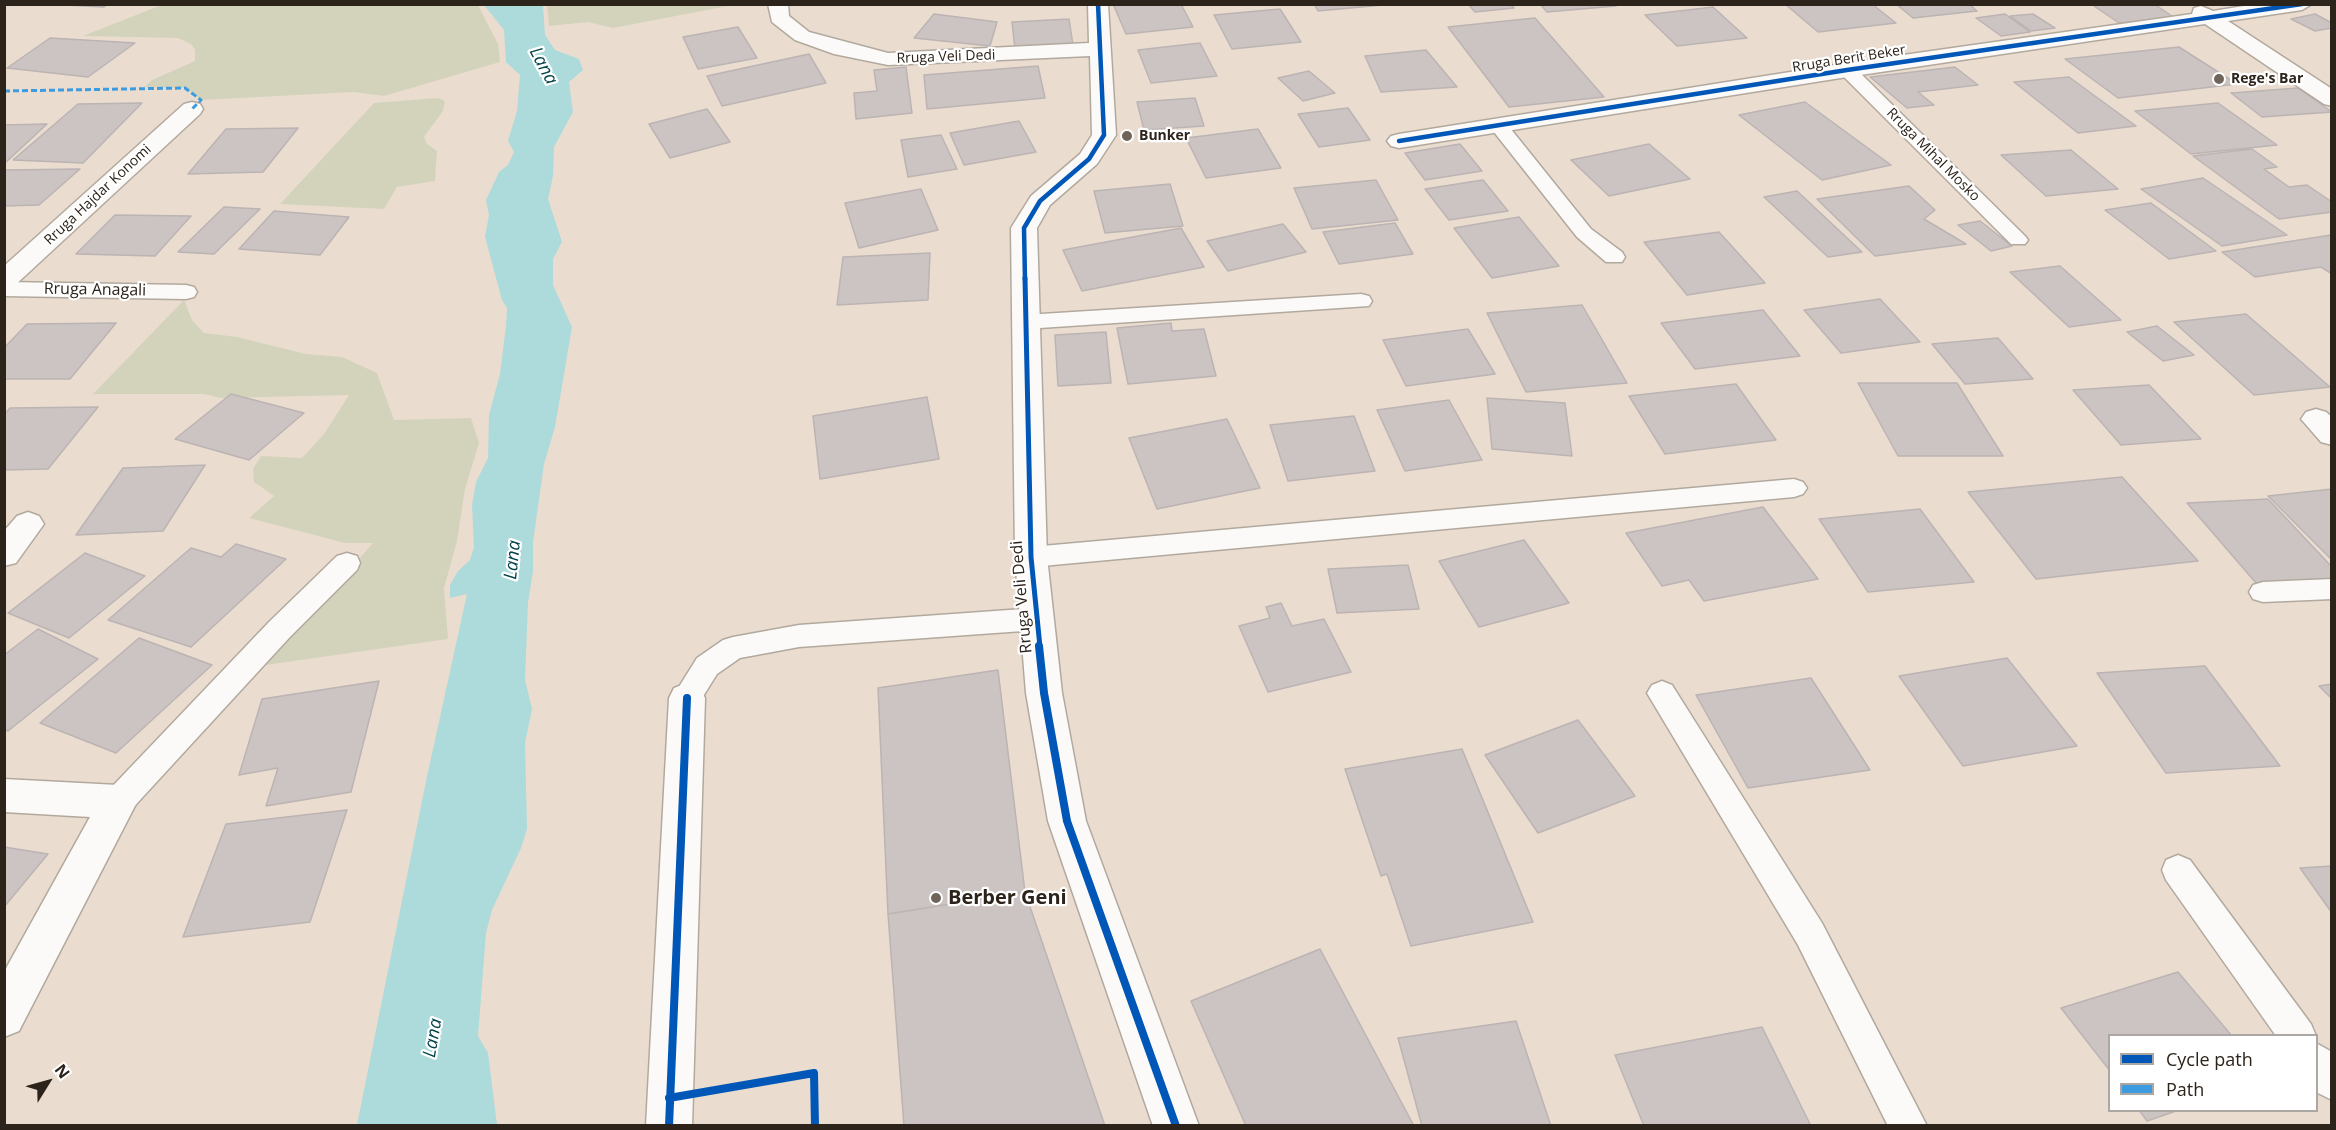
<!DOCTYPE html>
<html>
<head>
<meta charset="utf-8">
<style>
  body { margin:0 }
  #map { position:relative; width:2336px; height:1130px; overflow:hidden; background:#eaddd0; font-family:"Open Sans",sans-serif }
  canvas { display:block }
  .frame { position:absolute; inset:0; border:6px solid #2c231a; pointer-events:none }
  .legend { position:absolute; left:2108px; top:1034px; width:210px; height:78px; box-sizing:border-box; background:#fff; border:2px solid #aba7a3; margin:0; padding:8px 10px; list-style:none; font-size:18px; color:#2c231a }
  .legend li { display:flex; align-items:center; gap:12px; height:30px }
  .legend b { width:30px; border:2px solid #aba7a3 }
  .north { position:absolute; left:18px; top:1052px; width:60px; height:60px; -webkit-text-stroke:4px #fff; paint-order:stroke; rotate:53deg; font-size:16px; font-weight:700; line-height:24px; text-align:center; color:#2c231a }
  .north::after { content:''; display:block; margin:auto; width:21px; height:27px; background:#2c231a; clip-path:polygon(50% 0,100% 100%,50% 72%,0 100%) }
</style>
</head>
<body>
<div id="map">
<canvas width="2336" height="1130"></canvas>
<div class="frame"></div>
<ul class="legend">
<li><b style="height:8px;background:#0057b8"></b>Cycle path</li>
<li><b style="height:8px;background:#3d9cdf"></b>Path</li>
</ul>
<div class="north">N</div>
</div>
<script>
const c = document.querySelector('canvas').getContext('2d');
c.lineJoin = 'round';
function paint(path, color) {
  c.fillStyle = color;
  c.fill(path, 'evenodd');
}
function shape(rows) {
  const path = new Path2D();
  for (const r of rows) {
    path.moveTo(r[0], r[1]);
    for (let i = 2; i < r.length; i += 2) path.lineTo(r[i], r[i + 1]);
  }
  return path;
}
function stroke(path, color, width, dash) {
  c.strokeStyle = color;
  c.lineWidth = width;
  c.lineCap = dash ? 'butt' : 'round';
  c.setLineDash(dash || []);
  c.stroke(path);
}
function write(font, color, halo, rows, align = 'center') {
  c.font = font + ' "Open Sans",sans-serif';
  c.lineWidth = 4.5;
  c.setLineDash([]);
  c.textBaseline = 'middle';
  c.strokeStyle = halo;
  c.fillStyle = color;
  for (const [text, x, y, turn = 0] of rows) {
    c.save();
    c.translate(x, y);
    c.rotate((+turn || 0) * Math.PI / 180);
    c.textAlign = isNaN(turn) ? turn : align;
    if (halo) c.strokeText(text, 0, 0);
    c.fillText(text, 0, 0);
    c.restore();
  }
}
const green = shape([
  [164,4,478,5,498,44,500,62,384,96,354,92,201,100,185,88,144,87,152,80,195,61,195,50,191,44,178,38,83,36],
  [547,5,733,5,613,28,588,22,549,26],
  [438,98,445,101,443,111,424,137,427,144,437,151,435,181,397,187,384,209,280,204,374,103],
  [184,300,192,320,204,333,237,337,306,354,342,357,377,373,394,420,471,418,479,443,465,489,457,541,444,588,448,639,266,665,373,543,345,543,249,518,274,496,254,482,253,469,261,456,302,458,324,434,349,395,221,398,204,394,93,394]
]);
const water = shape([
  [484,5,543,5,545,35,555,50,579,59,583,70,569,82,573,112,554,147,553,176,548,199,562,242,553,259,553,285,572,327,555,427,544,464,533,542,533,571,528,603,525,680,532,709,525,743,527,829,521,848,492,910,486,933,478,1036,488,1053,497,1125,357,1125,426,781,467,594,450,598,450,585,458,571,470,560,474,547,472,505,476,482,488,458,489,415,500,374,506,326,507,308,502,300,485,237,489,215,486,200,499,172,508,165,514,152,508,141,517,111,520,75,506,62,504,30]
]);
const building = shape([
  [46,4,108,4,104,7,46,4],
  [1113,4,1181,4,1193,27,1126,34,1113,4],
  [1314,4,1394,4,1318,11,1314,4],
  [1468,4,1511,4,1514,8,1475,12,1468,4],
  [1540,4,1615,4,1616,6,1547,12,1540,4],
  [1785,4,1872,4,1896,23,1818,32,1785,4],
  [1896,4,1969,4,1977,11,1913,18,1896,4],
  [2091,4,2154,4,2175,18,2119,23,2091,4],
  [1713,7,1747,38,1677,46,1645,15,1713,7],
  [1280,9,1301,42,1232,49,1214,15,1280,9],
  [934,14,997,22,990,46,914,38,934,14],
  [2005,14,2030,32,2001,36,1976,18,2005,14],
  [2033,14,2055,28,2031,31,2010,16,2033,14],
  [2315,14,2332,23,2332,28,2315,31,2291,19,2315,14],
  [1535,18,1604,97,1509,107,1448,27,1535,18],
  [1069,19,1073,45,1015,49,1012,22,1069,19],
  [738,27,757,58,698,69,683,37,738,27],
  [50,38,135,43,88,77,7,68,50,38],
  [1200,43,1217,76,1151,83,1138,50,1200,43],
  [2179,47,2237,84,2118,98,2065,59,2179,47],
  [1426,50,1457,87,1381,92,1365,56,1426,50],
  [809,54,826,83,722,106,707,76,809,54],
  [1038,66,1045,98,927,109,924,75,1038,66],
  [906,67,912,113,856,119,854,93,877,91,874,70,906,67],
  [1955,67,1978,85,1918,92,1934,105,1907,108,1870,77,1955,67],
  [1309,71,1335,93,1303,101,1278,78,1309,71],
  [2069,77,2136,126,2078,133,2014,82,2069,77],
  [2298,88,2332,112,2262,117,2231,93,2298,88],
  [1195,98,1204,126,1144,130,1137,102,1195,98],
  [1805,102,1891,165,1822,180,1739,115,1805,102],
  [142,103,83,163,13,160,78,104,142,103],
  [2218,103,2277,145,2191,154,2135,111,2218,103],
  [1348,108,1370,140,1319,147,1298,114,1348,108],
  [707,109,730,142,670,158,649,124,707,109],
  [1019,121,1036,152,964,165,950,133,1019,121],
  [47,124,4,164,4,125,47,124],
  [298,128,263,172,188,174,226,129,298,128],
  [1258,129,1281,168,1206,178,1186,138,1258,129],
  [941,135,957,169,908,177,901,140,941,135],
  [1460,144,1482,171,1425,180,1405,153,1460,144],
  [1649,144,1690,179,1609,196,1571,160,1649,144],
  [2252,149,2277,167,2264,169,2289,187,2307,185,2332,202,2332,212,2279,219,2193,156,2252,149],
  [2071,150,2118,189,2046,196,2001,155,2071,150],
  [80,169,39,205,4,206,5,170,80,169],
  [2203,178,2287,235,2222,246,2141,189,2203,178],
  [1376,180,1398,220,1312,229,1294,188,1376,180],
  [1483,180,1508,211,1449,220,1425,189,1483,180],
  [1170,184,1183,226,1105,233,1094,191,1170,184],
  [1909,186,1935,210,1924,219,1966,244,1875,256,1817,199,1909,186],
  [921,189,938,230,859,248,845,203,921,189],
  [1797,191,1862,252,1828,257,1764,197,1797,191],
  [2151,203,2216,251,2169,259,2105,210,2151,203],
  [224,207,260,209,214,254,178,252,224,207],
  [274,211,349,217,320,255,239,249,274,211],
  [115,215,191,216,155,256,76,254,115,215],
  [1519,217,1559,266,1492,278,1454,228,1519,217],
  [1980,221,2012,246,1991,251,1958,225,1980,221],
  [1395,223,1413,254,1339,264,1323,232,1395,223],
  [1283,224,1306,252,1228,271,1207,241,1283,224],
  [1181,228,1204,267,1082,291,1063,250,1181,228],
  [1719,232,1765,283,1687,295,1644,242,1719,232],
  [2331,235,2332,274,2321,267,2255,277,2222,252,2331,235],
  [930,253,928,300,837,305,843,257,930,253],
  [2060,266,2121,320,2069,327,2010,272,2060,266],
  [1880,299,1920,342,1841,353,1804,310,1880,299],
  [1582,305,1627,383,1526,392,1487,313,1582,305],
  [1763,310,1800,356,1695,369,1661,323,1763,310],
  [2246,314,2330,387,2254,395,2174,322,2246,314],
  [116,323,70,379,4,379,4,348,27,324,116,323],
  [1171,323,1172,331,1204,329,1216,376,1128,384,1117,328,1171,323],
  [2157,326,2194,355,2163,361,2127,332,2157,326],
  [1468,329,1495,374,1406,386,1383,340,1468,329],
  [1106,332,1111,383,1058,386,1055,335,1106,332],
  [1998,338,2033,379,1965,384,1932,344,1998,338],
  [1858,383,1957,383,2003,456,1898,456,1858,383],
  [1736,384,1776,440,1665,454,1629,396,1736,384],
  [2149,385,2201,439,2121,445,2073,390,2149,385],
  [231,394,304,413,249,460,175,439,231,394],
  [927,397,939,459,820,479,813,416,927,397],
  [1487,398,1565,403,1572,456,1492,449,1487,398],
  [1449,400,1482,460,1405,471,1377,410,1449,400],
  [98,407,48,469,4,470,4,415,10,408,98,407],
  [1354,416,1375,471,1288,481,1270,425,1354,416],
  [1227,419,1260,488,1157,509,1129,438,1227,419],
  [205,465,163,531,76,535,123,468,205,465],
  [2122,477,2198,561,2036,579,1968,492,2122,477],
  [2332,489,2332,560,2268,496,2332,489],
  [2268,499,2332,567,2332,579,2256,583,2187,503,2268,499],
  [1763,507,1818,579,1704,601,1689,580,1662,586,1626,533,1763,507],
  [1920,509,1974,582,1868,592,1819,519,1920,509],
  [1524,540,1569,603,1479,627,1439,561,1524,540],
  [236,544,286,559,191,647,108,620,191,548,221,557,236,544],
  [85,553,145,576,69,638,8,613,85,553],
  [1408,565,1419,609,1337,613,1328,569,1408,565],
  [1281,603,1292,626,1324,619,1351,672,1268,692,1239,626,1270,618,1266,607,1281,603],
  [38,629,98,659,8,731,4,729,4,655,38,629],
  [139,638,212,665,116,753,40,723,139,638],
  [2007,658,2077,746,1963,766,1899,676,2007,658],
  [2205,666,2280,766,2166,773,2097,673,2205,666],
  [998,670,1025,892,888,914,878,688,998,670],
  [1811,678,1870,770,1748,788,1696,695,1811,678],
  [379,681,351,792,266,806,278,768,239,775,262,699,379,681],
  [2332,684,2332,699,2319,686,2332,684],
  [1578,720,1635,796,1538,833,1485,755,1578,720],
  [1462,749,1533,922,1411,946,1387,874,1381,876,1345,769,1462,749],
  [347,810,310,922,183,937,226,824,347,810],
  [4,847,48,854,4,907,4,847],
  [2332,866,2332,913,2300,868,2332,866],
  [1025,892,1105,1126,904,1126,888,914,1025,892],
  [1320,949,1414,1126,1246,1126,1191,1001,1320,949],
  [2178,972,2232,1036,2110,1036,2110,1071,2061,1008,2178,972],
  [1516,1021,1551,1126,1422,1126,1398,1038,1516,1021],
  [1762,1027,1811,1126,1644,1126,1615,1055,1762,1027],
  [2139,1110,2179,1110,2147,1121,2139,1110]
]);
const lane = shape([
  [1847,65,1853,66,2025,236,2028,240,2025,244,2011,244,1841,74,1838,70,1841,66,1847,65],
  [1499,121,1506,123,1591,229,1622,252,1625,257,1622,262,1606,262,1577,237,1490,127,1499,121],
  [4,282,186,285,194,287,197,292,194,297,186,299,4,296,4,282],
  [1361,294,1369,296,1372,301,1369,306,1025,329,1017,327,1014,322,1017,317,1025,315,1361,294],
  [1794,479,1803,482,1807,488,1803,494,1794,497,1031,567,1022,564,1018,557,1022,550,1031,547,1794,479],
  [347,553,357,556,360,563,357,570,289,638,129,812,118,816,107,812,102,802,107,792,269,622,337,556,347,553],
  [2332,579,2332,599,2263,602,2253,599,2249,592,2253,585,2263,582,2332,579],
  [1037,608,1047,611,1051,619,1047,627,1037,630,799,647,740,658,717,674,697,706,687,710,677,706,672,698,697,658,723,640,733,637,799,625,1037,608],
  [1662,681,1672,685,1822,923,1927,1126,1888,1126,1798,945,1647,693,1652,685,1662,681],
  [2178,855,2190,860,2311,1024,2316,1036,2276,1036,2166,880,2162,870,2166,860,2178,855],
  [2316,1043,2332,1052,2332,1100,2316,1092,2316,1043]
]);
const street = shape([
  [768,4,788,4,789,16,809,32,888,53,1089,43,1088,4,1108,4,1116,135,1097,164,1050,205,1037,228,1047,557,1062,693,1086,821,1199,1126,1153,1126,1048,821,1026,693,1015,557,1011,228,1031,196,1080,154,1092,135,1090,56,888,65,834,54,795,40,772,22,768,4],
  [2256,4,2312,4,2302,10,2228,21,2332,89,2332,106,2324,104,2205,24,1847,77,1399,148,1391,146,1387,141,1391,136,1399,134,1847,63,2192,14,2194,8,2201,6,2213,11,2256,4],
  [192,102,200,104,203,109,200,114,13,287,4,289,4,266,184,104,192,102],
  [2316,409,2326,412,2332,417,2332,445,2321,442,2301,419,2306,412,2316,409],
  [28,512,39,516,44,524,16,563,4,566,4,531,17,516,28,512],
  [687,683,700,688,705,698,692,1126,646,1126,669,698,674,688,687,683],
  [4,779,118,785,132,790,137,802,19,1031,4,1037,4,972,90,817,4,812,4,779]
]);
const quiet = shape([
  [4,91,185,88,201,100,192,109]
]);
const cyclewayFar2 = shape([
  [1399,141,1847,70,2302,4],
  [1025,280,1024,228,1040,201,1089,159,1104,135,1098,4]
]);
const cyclewayFar1 = shape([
  [1025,278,1031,557,1040,647]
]);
const cycleway = shape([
  [1039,646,1044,693,1067,821,1176,1126],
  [669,1098,814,1073,815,1126],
  [669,1126,687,698]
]);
const markers = [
  [2219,79,6,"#6e645a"],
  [1127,136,6,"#6e645a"],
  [936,898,6,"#6e645a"]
];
const farStreetnames = [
  ["Rruga Veli Dedi",946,57,-2],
  ["Rruga Berit Beker",1849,59,-9],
  ["Rruga Mihal Mosko",1933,155,45],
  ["Rruga Hajdar Konomi",98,195,-43]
];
const farPoinames = [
  ["Rege's Bar",2231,79],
  ["Bunker",1139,136]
];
const streetNames = [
  ["Rruga Anagali",95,290,1],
  ["Rruga Veli Dedi",1022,597,-95]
];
const waterNames = [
  ["Lana",543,66,62],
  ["Lana",513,560,-84],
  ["Lana",433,1038,-80]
];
const nearPoinames = [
  ["Berber Geni",948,898]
];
paint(green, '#d3d3bb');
paint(water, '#addada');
paint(building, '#ccc4c3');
stroke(building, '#bcb3b3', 1.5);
stroke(lane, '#b2a99e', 3);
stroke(street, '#b2a99e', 3);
paint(lane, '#fcfaf8');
paint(street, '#fcfaf8');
stroke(quiet, '#3d9cdf', 3, [6, 3]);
stroke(cyclewayFar2, '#0057b8', 4.5);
stroke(cyclewayFar1, '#0057b8', 5);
stroke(cycleway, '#0057b8', 8);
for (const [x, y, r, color] of markers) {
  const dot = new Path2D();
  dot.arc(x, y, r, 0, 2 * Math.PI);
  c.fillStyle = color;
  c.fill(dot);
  stroke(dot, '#fff', 2);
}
write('14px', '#2c231a', '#fff', farStreetnames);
write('bold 14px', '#2c231a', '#fff', farPoinames, 'left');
write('16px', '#2c231a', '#fff', streetNames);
write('italic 18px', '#04464b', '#fff', waterNames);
write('bold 20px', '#2c231a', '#fff', nearPoinames, 'left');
</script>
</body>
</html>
